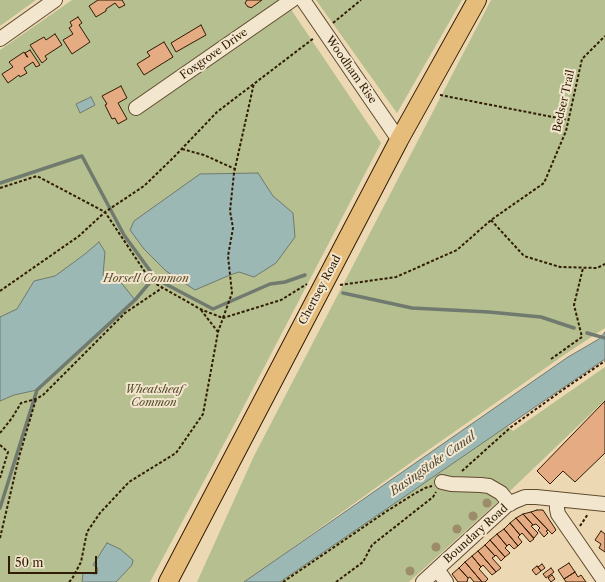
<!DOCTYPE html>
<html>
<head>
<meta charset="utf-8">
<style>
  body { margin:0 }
  #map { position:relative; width:605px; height:582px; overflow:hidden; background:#edd8b4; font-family:"Libre Caslon Text",serif }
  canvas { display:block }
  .scale { position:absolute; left:8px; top:556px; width:89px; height:18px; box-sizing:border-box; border:2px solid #311c03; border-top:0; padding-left:5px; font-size:12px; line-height:14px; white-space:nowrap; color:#311c03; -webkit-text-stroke:3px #f3e6ce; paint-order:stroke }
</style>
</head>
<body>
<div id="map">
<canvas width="605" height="582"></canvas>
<div class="scale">50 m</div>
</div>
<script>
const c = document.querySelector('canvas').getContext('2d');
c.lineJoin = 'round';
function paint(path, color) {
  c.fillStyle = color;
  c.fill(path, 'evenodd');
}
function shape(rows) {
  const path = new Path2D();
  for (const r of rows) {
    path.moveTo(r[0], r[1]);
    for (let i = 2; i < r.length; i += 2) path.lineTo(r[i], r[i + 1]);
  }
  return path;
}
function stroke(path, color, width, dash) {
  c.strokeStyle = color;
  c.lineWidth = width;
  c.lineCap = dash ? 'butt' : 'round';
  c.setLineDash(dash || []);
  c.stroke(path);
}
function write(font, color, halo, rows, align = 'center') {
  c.font = font + ' "Libre Caslon Text",serif';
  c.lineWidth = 4;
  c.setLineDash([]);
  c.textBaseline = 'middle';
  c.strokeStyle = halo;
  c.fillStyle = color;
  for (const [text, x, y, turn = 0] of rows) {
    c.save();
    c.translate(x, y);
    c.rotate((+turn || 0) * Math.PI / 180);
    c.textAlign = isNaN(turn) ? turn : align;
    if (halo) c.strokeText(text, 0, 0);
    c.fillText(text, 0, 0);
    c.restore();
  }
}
const green = shape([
  [0,0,36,0,0,26],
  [72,0,285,0,286,2,381,143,234,425,150,582,0,582,0,50],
  [316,0,462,0,397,113],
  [491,0,605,0,605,328,564,355,424,453,245,582,197,582,254,456],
  [605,367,605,400,512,489,409,582,280,582,507,426,513,431]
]);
const water = shape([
  [91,97,95,105,80,113,76,104,91,97],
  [258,173,273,196,293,213,295,237,276,263,254,277,239,272,230,275,195,290,166,271,144,249,130,230,134,221,200,174,258,173],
  [99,242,105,252,103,275,106,278,116,276,135,300,37,390,14,395,0,401,0,317,17,309,34,281,55,276,85,254,99,242],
  [605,332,605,359,280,582,244,582,568,357,599,339,605,332],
  [107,543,120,549,133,560,132,565,116,582,82,582,83,573,97,574,98,570,97,567,93,565,107,543]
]);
const stream = shape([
  [0,183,82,156,124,235,156,279,213,309,270,284,285,282,305,275],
  [343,293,412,308,489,312,541,317,574,328],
  [587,333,605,338],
  [0,508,37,390,135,300,151,281,156,279]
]);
const building = shape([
  [98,0,122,0,125,5,119,8,115,3,106,9,106,11,96,17,89,6,98,0],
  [247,0,262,0,251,8,250,7,248,7,245,3,247,0],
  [78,17,82,23,79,25,90,42,72,54,63,40,73,34,69,28,72,26,70,22,78,17],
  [201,25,206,35,176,52,171,43,201,25],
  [55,34,62,45,45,56,47,59,42,63,30,45,44,37,46,40,55,34],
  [164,42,173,57,144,75,137,64,150,56,147,52,164,42],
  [30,50,40,65,36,67,33,62,24,68,27,73,20,77,19,75,8,83,2,74,13,67,9,62,24,52,27,57,28,57,25,53,30,50],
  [121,86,127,98,118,103,127,119,118,124,115,118,112,119,105,105,107,104,102,96,121,86],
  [605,401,605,453,575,482,563,471,550,484,537,471,605,401],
  [537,510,543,510,556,530,552,534,531,512,537,510],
  [531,512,548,530,546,531,548,533,544,537,538,530,540,528,536,524,533,525,523,514,531,512],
  [523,514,533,525,531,526,538,533,534,538,516,518,523,514],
  [516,518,534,539,530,542,522,533,520,535,510,523,516,518],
  [510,523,520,535,518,537,522,542,518,546,504,529,510,523],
  [504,529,518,546,514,549,509,544,507,546,497,534,504,529],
  [601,531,605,534,605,552,599,548,601,544,595,540,601,531],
  [497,534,507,546,505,548,510,553,505,557,490,540,497,534],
  [490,540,505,557,501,561,496,555,495,556,485,545,490,540],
  [485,545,495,556,492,558,501,568,496,572,478,551,485,545],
  [478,551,496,572,492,575,483,565,481,567,472,556,478,551],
  [472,556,481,567,479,569,488,579,485,582,482,582,465,562,472,556],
  [465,562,482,582,474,582,470,577,468,578,459,568,465,562],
  [569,563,575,572,564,579,558,570,569,563],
  [542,564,545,568,541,571,538,567,542,564],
  [537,566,541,571,536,575,532,570,537,566],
  [459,568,468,578,467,582,458,582,452,574,459,568],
  [551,568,554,572,546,578,543,574,551,568],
  [575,572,578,577,581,575,586,582,566,582,564,579,575,572],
  [552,575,555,579,551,582,548,578,552,575]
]);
const path = shape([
  [333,23,361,0],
  [440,95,568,120],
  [182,149,204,155,235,169],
  [0,188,37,176,105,212,151,281,200,309,223,318,232,293,228,256,233,228,230,211,234,173,254,83],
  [491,220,524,256,560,267,597,268,605,264],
  [340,285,396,277,457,250,491,220,544,183,566,131,582,59,605,36],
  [0,291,79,236,105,212,144,186,173,158,217,112,314,38],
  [201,310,218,332],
  [551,359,582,337,574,305,583,268],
  [0,433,12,418,21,403,36,399,43,395,125,313,162,288],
  [0,445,8,452,0,478],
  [462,471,511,427,564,389,605,361],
  [580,526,588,514],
  [0,538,19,457,36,399],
  [69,582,72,579,81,562,87,532,100,513,129,482,176,453,203,414,218,332,223,318,281,300,307,284],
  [283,582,387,511,414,494,425,488,432,486],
  [336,582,363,562,372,545,433,497,436,492]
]);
const minor = shape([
  [303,0,399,140],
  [0,39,55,0],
  [136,108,292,0],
  [442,482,451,484,481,485,489,486,501,493,510,504],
  [557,499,557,509,558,514,605,582],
  [437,569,446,582],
  [423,582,507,505,515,501,525,497,536,497,605,504]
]);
const major = shape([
  [168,582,399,140,477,0]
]);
const trees = [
  [487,503],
  [473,516],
  [457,529],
  [436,547],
  [410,571]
];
const streetNames = [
  ["Foxgrove Drive",214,54,-35],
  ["Woodham Rise",351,70,55],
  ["Bedser Trail",564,101,-77],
  ["Chertsey Road",320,290,-62],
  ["Boundary Road",476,534,-42]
];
const parkNames = [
  ["Horsell Common",146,279],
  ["Wheatsheaf",154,390],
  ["Common",154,403]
];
const waterNames = [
  ["Basingstoke Canal",433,464,-35]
];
paint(green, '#b5bf8f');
paint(water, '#9bb8b5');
stroke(water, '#717a6e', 1);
stroke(stream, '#717a6e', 3.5);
paint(building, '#e5ab83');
stroke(building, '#311c03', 1);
stroke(minor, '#604b2f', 16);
stroke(major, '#311c03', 20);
stroke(path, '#311c03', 2, [3, 2]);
stroke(minor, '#f3e6ce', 14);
stroke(major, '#e6bc7a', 18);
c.fillStyle = '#9c8c6a';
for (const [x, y] of trees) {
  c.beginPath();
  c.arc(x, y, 4.5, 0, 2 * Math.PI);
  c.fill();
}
write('11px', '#311c03', '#f3e6ce', streetNames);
write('italic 11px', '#594d2d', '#f3e6ce', parkNames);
write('italic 12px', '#514b38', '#f3e6ce', waterNames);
</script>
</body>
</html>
